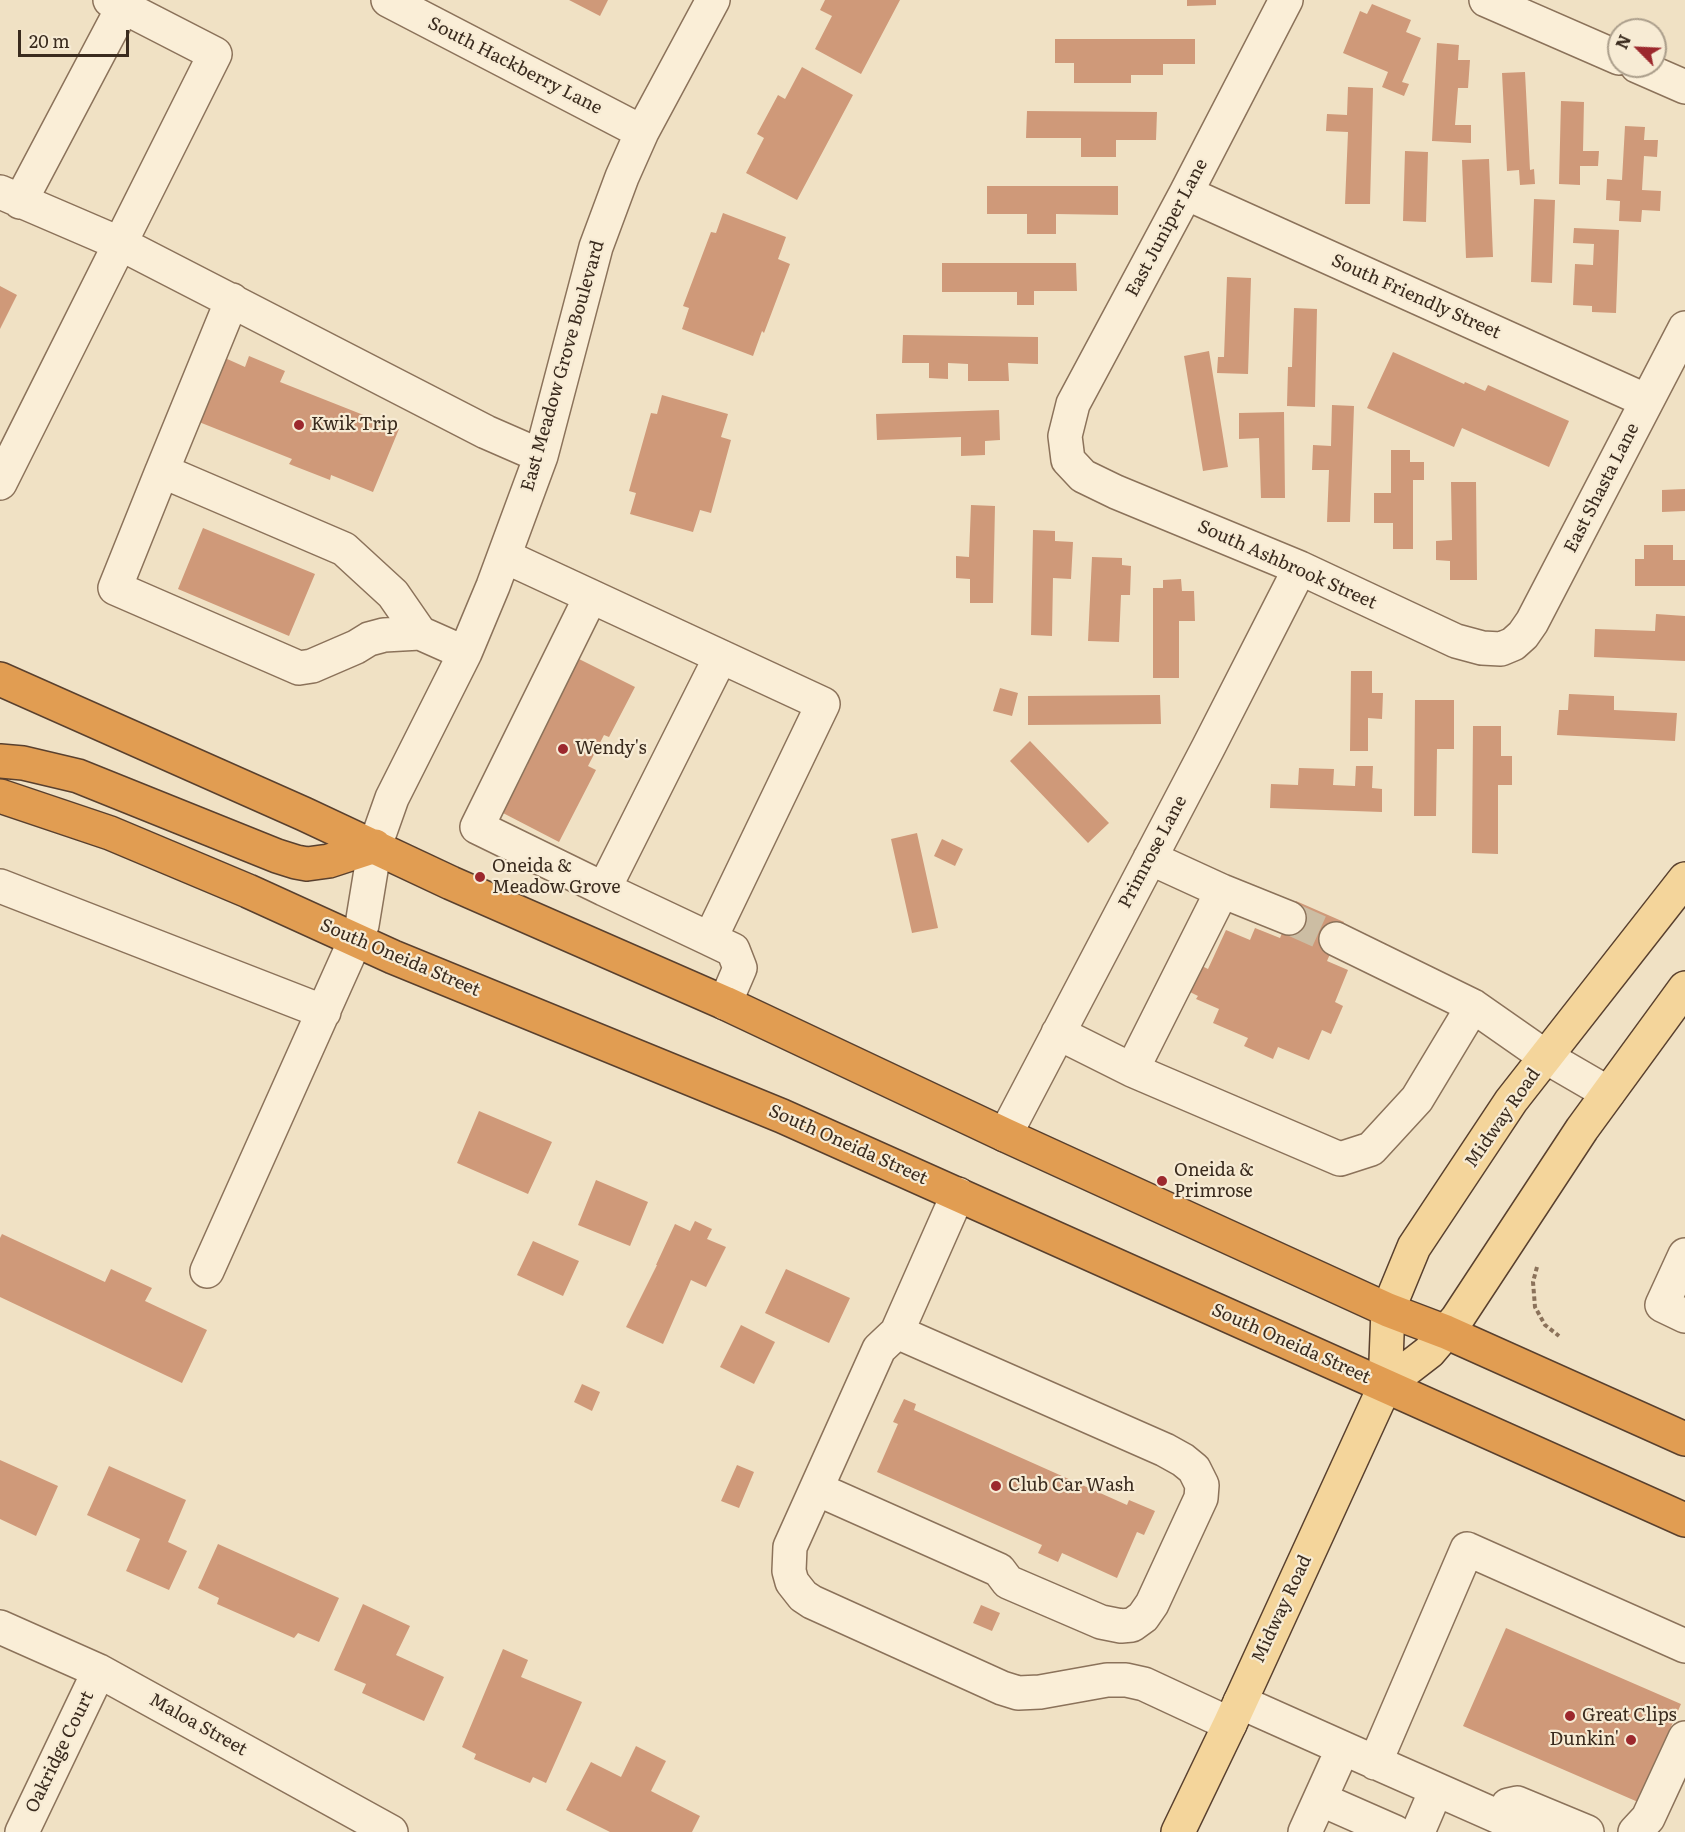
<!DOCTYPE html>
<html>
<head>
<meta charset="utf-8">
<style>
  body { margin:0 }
  #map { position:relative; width:1685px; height:1832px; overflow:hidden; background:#f0e1c4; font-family:Literata,serif }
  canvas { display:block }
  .north { position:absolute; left:1607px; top:18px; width:60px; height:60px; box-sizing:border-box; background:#f7ebd4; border:2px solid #ab9e8b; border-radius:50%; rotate:294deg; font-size:16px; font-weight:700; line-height:24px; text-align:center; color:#3a2b1e }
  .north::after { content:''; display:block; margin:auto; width:21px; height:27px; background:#9c282d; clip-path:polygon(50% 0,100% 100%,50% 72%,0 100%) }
  .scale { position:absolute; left:18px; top:30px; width:111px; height:27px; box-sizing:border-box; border:3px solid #3a2b1e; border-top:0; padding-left:8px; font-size:18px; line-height:21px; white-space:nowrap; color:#3a2b1e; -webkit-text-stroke:4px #f7ebd4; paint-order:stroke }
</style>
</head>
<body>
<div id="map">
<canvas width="1685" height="1832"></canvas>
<div class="north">N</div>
<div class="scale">20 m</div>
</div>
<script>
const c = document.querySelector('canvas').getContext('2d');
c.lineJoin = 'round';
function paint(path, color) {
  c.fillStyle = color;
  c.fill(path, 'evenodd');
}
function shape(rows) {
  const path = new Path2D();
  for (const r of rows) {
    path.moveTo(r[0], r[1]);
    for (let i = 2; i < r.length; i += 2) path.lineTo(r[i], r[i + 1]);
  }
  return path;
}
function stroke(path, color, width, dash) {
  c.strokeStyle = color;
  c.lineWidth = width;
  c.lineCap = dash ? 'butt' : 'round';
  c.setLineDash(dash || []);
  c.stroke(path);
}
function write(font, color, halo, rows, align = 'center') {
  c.font = font + ' Literata,serif';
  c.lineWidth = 4.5;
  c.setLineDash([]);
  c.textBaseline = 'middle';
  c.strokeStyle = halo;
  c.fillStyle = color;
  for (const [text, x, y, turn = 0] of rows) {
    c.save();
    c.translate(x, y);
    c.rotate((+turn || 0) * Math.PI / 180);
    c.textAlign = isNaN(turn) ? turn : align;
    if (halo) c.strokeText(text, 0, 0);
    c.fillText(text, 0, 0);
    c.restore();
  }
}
const building = shape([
  [569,0,608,0,600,16],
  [825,0,900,0,861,74,815,49,832,16,820,10],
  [1187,0,1216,0,1216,5,1187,6],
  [1372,4,1411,20,1406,32,1421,38,1402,82,1409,84,1404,96,1382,87,1388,72,1343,53,1360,11,1367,14],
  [1055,39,1195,39,1195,64,1163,64,1163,75,1131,75,1131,83,1074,83,1074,63,1055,63],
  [1437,43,1459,45,1458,60,1470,60,1468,88,1458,88,1455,125,1471,125,1471,143,1432,141],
  [802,67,853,95,797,200,746,173,764,138,757,134,778,95,785,99],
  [1525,72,1530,170,1534,169,1535,184,1520,185,1519,170,1507,171,1502,73],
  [1348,87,1373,88,1370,204,1345,204,1348,132,1326,131,1327,114,1347,115],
  [1561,101,1584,102,1583,151,1599,151,1598,166,1580,166,1580,185,1559,184],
  [1027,111,1157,112,1156,140,1116,140,1116,157,1081,157,1081,138,1026,138],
  [1625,126,1645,127,1644,140,1658,140,1657,157,1644,156,1642,190,1661,191,1660,211,1642,210,1641,222,1619,221,1620,201,1606,200,1607,179,1622,180],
  [1405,151,1428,152,1426,222,1403,221],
  [1489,159,1493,257,1466,258,1462,160],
  [987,186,1118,186,1118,215,1056,214,1056,234,1027,234,1027,214,987,214],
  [1534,199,1555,200,1552,283,1531,282],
  [723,213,786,237,778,259,790,264,764,333,762,331,753,356,682,329,689,308,683,306,711,232,716,233],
  [1574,228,1619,230,1616,313,1592,312,1592,306,1573,305,1575,264,1593,265,1594,244,1573,243],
  [942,263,1076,263,1077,291,1034,291,1034,305,1017,305,1017,292,942,292],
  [1227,277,1251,278,1248,374,1217,373,1218,357,1224,357],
  [0,286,17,295,0,329],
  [1294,308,1317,309,1315,407,1287,406,1288,367,1292,367],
  [903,335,1038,337,1038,364,1008,363,1009,381,968,381,968,364,948,363,948,379,929,378,929,363,902,363],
  [1209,351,1228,467,1203,471,1184,356],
  [1393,352,1464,384,1465,382,1485,391,1488,385,1569,421,1549,467,1462,428,1454,447,1367,408],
  [249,356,285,371,280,382,399,429,373,492,331,475,330,480,289,464,292,459,199,422,225,358,245,367],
  [662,395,728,414,721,437,731,440,711,513,700,510,693,532,630,514,636,493,629,491,651,413,657,414],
  [1332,405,1354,406,1350,522,1327,522,1329,470,1312,470,1313,445,1331,446],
  [999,410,1000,440,985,441,985,455,961,456,961,437,877,440,876,414],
  [1284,412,1285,498,1261,498,1259,438,1239,439,1239,413],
  [1391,450,1410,450,1410,462,1424,462,1424,480,1413,480,1413,549,1393,549,1393,523,1374,523,1374,493,1391,493],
  [1451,482,1476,482,1477,580,1450,580,1450,561,1436,560,1436,541,1452,540],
  [1685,489,1685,511,1662,512,1662,490],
  [971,505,995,506,993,603,970,603,970,579,956,578,956,556,969,557],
  [203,528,315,574,289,636,178,589],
  [1033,530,1055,531,1055,541,1073,542,1071,579,1053,578,1052,636,1031,635],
  [1644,545,1673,545,1673,560,1685,560,1685,586,1635,586,1635,559,1644,559],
  [1092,557,1122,558,1122,565,1131,566,1130,595,1121,595,1119,642,1088,641],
  [1181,579,1182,591,1194,591,1195,621,1179,621,1179,678,1153,678,1153,588,1163,588,1163,580],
  [1656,614,1685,616,1685,661,1594,657,1595,629,1655,631],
  [577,658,635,687,609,737,604,735,588,766,596,770,559,842,503,813,528,764,522,761],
  [1351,671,1372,671,1372,693,1383,693,1382,719,1368,718,1368,751,1350,751],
  [1000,688,1018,693,1012,716,993,711],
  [1569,694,1614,696,1614,710,1677,713,1675,741,1557,735,1559,710,1568,710],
  [1160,695,1161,724,1028,725,1028,696],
  [1415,700,1454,700,1454,749,1437,749,1436,816,1414,816],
  [1473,726,1501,726,1501,756,1512,756,1512,785,1498,785,1498,854,1472,853],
  [1030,741,1109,823,1088,843,1010,761],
  [1356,766,1373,766,1372,788,1382,789,1382,812,1270,808,1271,784,1298,785,1299,768,1334,769,1333,785,1355,786],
  [917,833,938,928,912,933,891,839],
  [942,839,963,849,955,866,934,856],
  [1296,901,1344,922,1327,961,1348,970,1335,1002,1343,1006,1331,1034,1322,1030,1309,1060,1278,1047,1273,1059,1244,1046,1248,1038,1213,1023,1219,1009,1196,999,1198,996,1190,992,1202,966,1208,969,1226,930,1250,940,1255,928,1280,938],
  [479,1111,552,1142,528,1194,457,1163],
  [596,1180,648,1202,630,1246,578,1225],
  [695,1221,712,1229,707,1239,726,1247,706,1287,691,1280,663,1344,626,1327,657,1265,656,1265,675,1224,690,1231],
  [2,1234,105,1282,111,1269,152,1288,145,1301,207,1330,182,1383,0,1297,0,1238],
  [533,1241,579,1261,563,1296,517,1275],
  [786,1269,850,1298,829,1343,765,1313],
  [741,1325,775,1342,754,1384,720,1367],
  [582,1384,600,1392,592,1411,574,1402],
  [904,1399,916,1404,914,1410,1127,1505,1129,1500,1155,1511,1144,1535,1137,1532,1117,1578,1062,1553,1058,1562,1038,1553,1042,1545,877,1472,898,1424,893,1422],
  [0,1460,58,1486,36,1536,0,1519],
  [737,1465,754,1472,739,1508,721,1501],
  [109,1466,186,1500,168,1542,187,1551,169,1590,126,1571,140,1539,87,1515],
  [218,1544,339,1598,319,1642,298,1633,294,1638,217,1604,219,1598,198,1588],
  [363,1604,410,1626,396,1655,444,1677,424,1721,362,1693,366,1684,334,1670],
  [981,1605,1000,1613,992,1631,973,1623],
  [1506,1628,1681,1704,1638,1802,1463,1726],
  [503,1649,528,1660,521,1677,582,1702,546,1783,533,1777,530,1783,474,1759,476,1754,462,1747],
  [636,1746,666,1761,651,1791,700,1816,692,1832,610,1832,566,1810,591,1762,621,1777]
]);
const minorTunnel = shape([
  [1289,918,1336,939]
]);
const path = shape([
  [1537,1267,1533,1282,1535,1307,1545,1325,1559,1336]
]);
const minor = shape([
  [388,0,642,132],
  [1286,0,1186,193,1073,404,1065,436,1068,460,1083,476,1116,492,1300,568,1456,641,1482,648,1501,649,1513,644,1523,635,1532,622,1685,328],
  [1486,0,1619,58],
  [1637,66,1685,87],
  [0,192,121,244,486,432,541,456],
  [1186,193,1647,401],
  [20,202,123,7],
  [232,300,162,471,344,549,393,594,420,633,465,653],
  [162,471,115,588,299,668,312,666,356,647,369,639,384,635,420,633],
  [0,483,215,54,110,0],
  [504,556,823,704,710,939,733,950,740,968,725,1003],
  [590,598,477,827,604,889],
  [0,886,324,1012],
  [1222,891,1289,918],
  [710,939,604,889,720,658],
  [1336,939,1473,1006],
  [1058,1033,1132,1070,1222,891,1150,858],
  [1132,1070,1340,1159,1371,1149,1417,1099,1473,1006,1546,1057,1608,1093],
  [1005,1135,1208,748,1300,568],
  [958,1194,897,1332,879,1349,790,1547,789,1571,792,1582,803,1596,812,1602,1002,1688,1018,1693,1040,1692,1107,1680,1126,1680,1144,1684,1230,1724],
  [1685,1255,1662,1305,1685,1316],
  [207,1271,362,925,375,846,392,798,465,653,493,586,541,456,596,247,622,177,642,132,713,0],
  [817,1489,999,1570,1008,1582,1101,1622,1121,1626,1132,1625,1143,1617,1152,1604,1201,1498,1202,1485,1194,1469,1183,1460,1165,1450,897,1332],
  [0,1627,99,1671,391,1832],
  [1240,1702,1343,1748,1305,1832],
  [1343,1748,1533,1832],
  [1375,1763,1467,1549,1685,1646],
  [1320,1799,1395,1832],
  [1508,1805,1517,1803,1587,1832],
  [22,1832,99,1671],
  [1418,1832,1436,1790],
  [1635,1832,1648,1818,1685,1738]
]);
const major = shape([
  [1385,1386,1429,1352,1457,1319,1582,1129,1685,988],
  [1178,1832,1230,1724,1385,1386,1388,1310,1414,1247,1511,1101,1685,879]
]);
const highway = shape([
  [0,679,304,814,451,883,725,1003,1005,1135,1388,1310,1446,1332,1685,1439],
  [0,761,23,763,78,776,277,856,296,862,307,864,329,861,375,846],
  [0,796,110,833,248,891,393,957,782,1116,1685,1520]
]);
const markers = [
  [299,425,6,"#9c282d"],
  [563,749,6,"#9c282d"],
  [480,877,6,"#9c282d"],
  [1162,1181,6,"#9c282d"],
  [996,1486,6,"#9c282d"],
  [1570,1716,6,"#9c282d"],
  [1631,1740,6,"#9c282d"]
];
const streetNames = [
  ["South Hackberry Lane",515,66,27],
  ["East Juniper Lane",1167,228,-62],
  ["South Friendly Street",1416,297,24],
  ["East Meadow Grove Boulevard",563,366,-74],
  ["East Shasta Lane",1602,488,-63],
  ["South Ashbrook Street",1287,565,24],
  ["Primrose Lane",1153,852,-62],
  ["South Oneida Street",400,958,23],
  ["Midway Road",1503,1118,-55],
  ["South Oneida Street",848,1145,24],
  ["South Oneida Street",1291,1344,24],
  ["Midway Road",1282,1609,-65],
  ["Maloa Street",198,1725,29],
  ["Oakridge Court",60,1752,-64]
];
const poiNames = [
  ["Kwik Trip",311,425],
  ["Wendy's",575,749],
  ["Oneida &",492,867],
  ["Meadow Grove",492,888],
  ["Oneida &",1174,1171],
  ["Primrose",1174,1192],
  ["Club Car Wash",1008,1486],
  ["Great Clips",1582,1716],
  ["Dunkin'",1619,1740,"right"]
];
paint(building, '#cf9979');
stroke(minorTunnel, '#ccbda3', 33, [33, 16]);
stroke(minor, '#8b725a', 36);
stroke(major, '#59402e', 36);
stroke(highway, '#59402e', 36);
stroke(path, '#8b725a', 4, [4.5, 3]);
stroke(minor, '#faeed7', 33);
stroke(major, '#f4d59b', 33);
stroke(highway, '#e19d52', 33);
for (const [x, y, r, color] of markers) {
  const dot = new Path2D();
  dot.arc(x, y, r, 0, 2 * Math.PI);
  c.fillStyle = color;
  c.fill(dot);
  stroke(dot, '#f7ebd4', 2);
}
write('18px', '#3a2b1e', '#f7ebd4', streetNames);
write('18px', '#3a2b1e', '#f7ebd4', poiNames, 'left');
</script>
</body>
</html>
